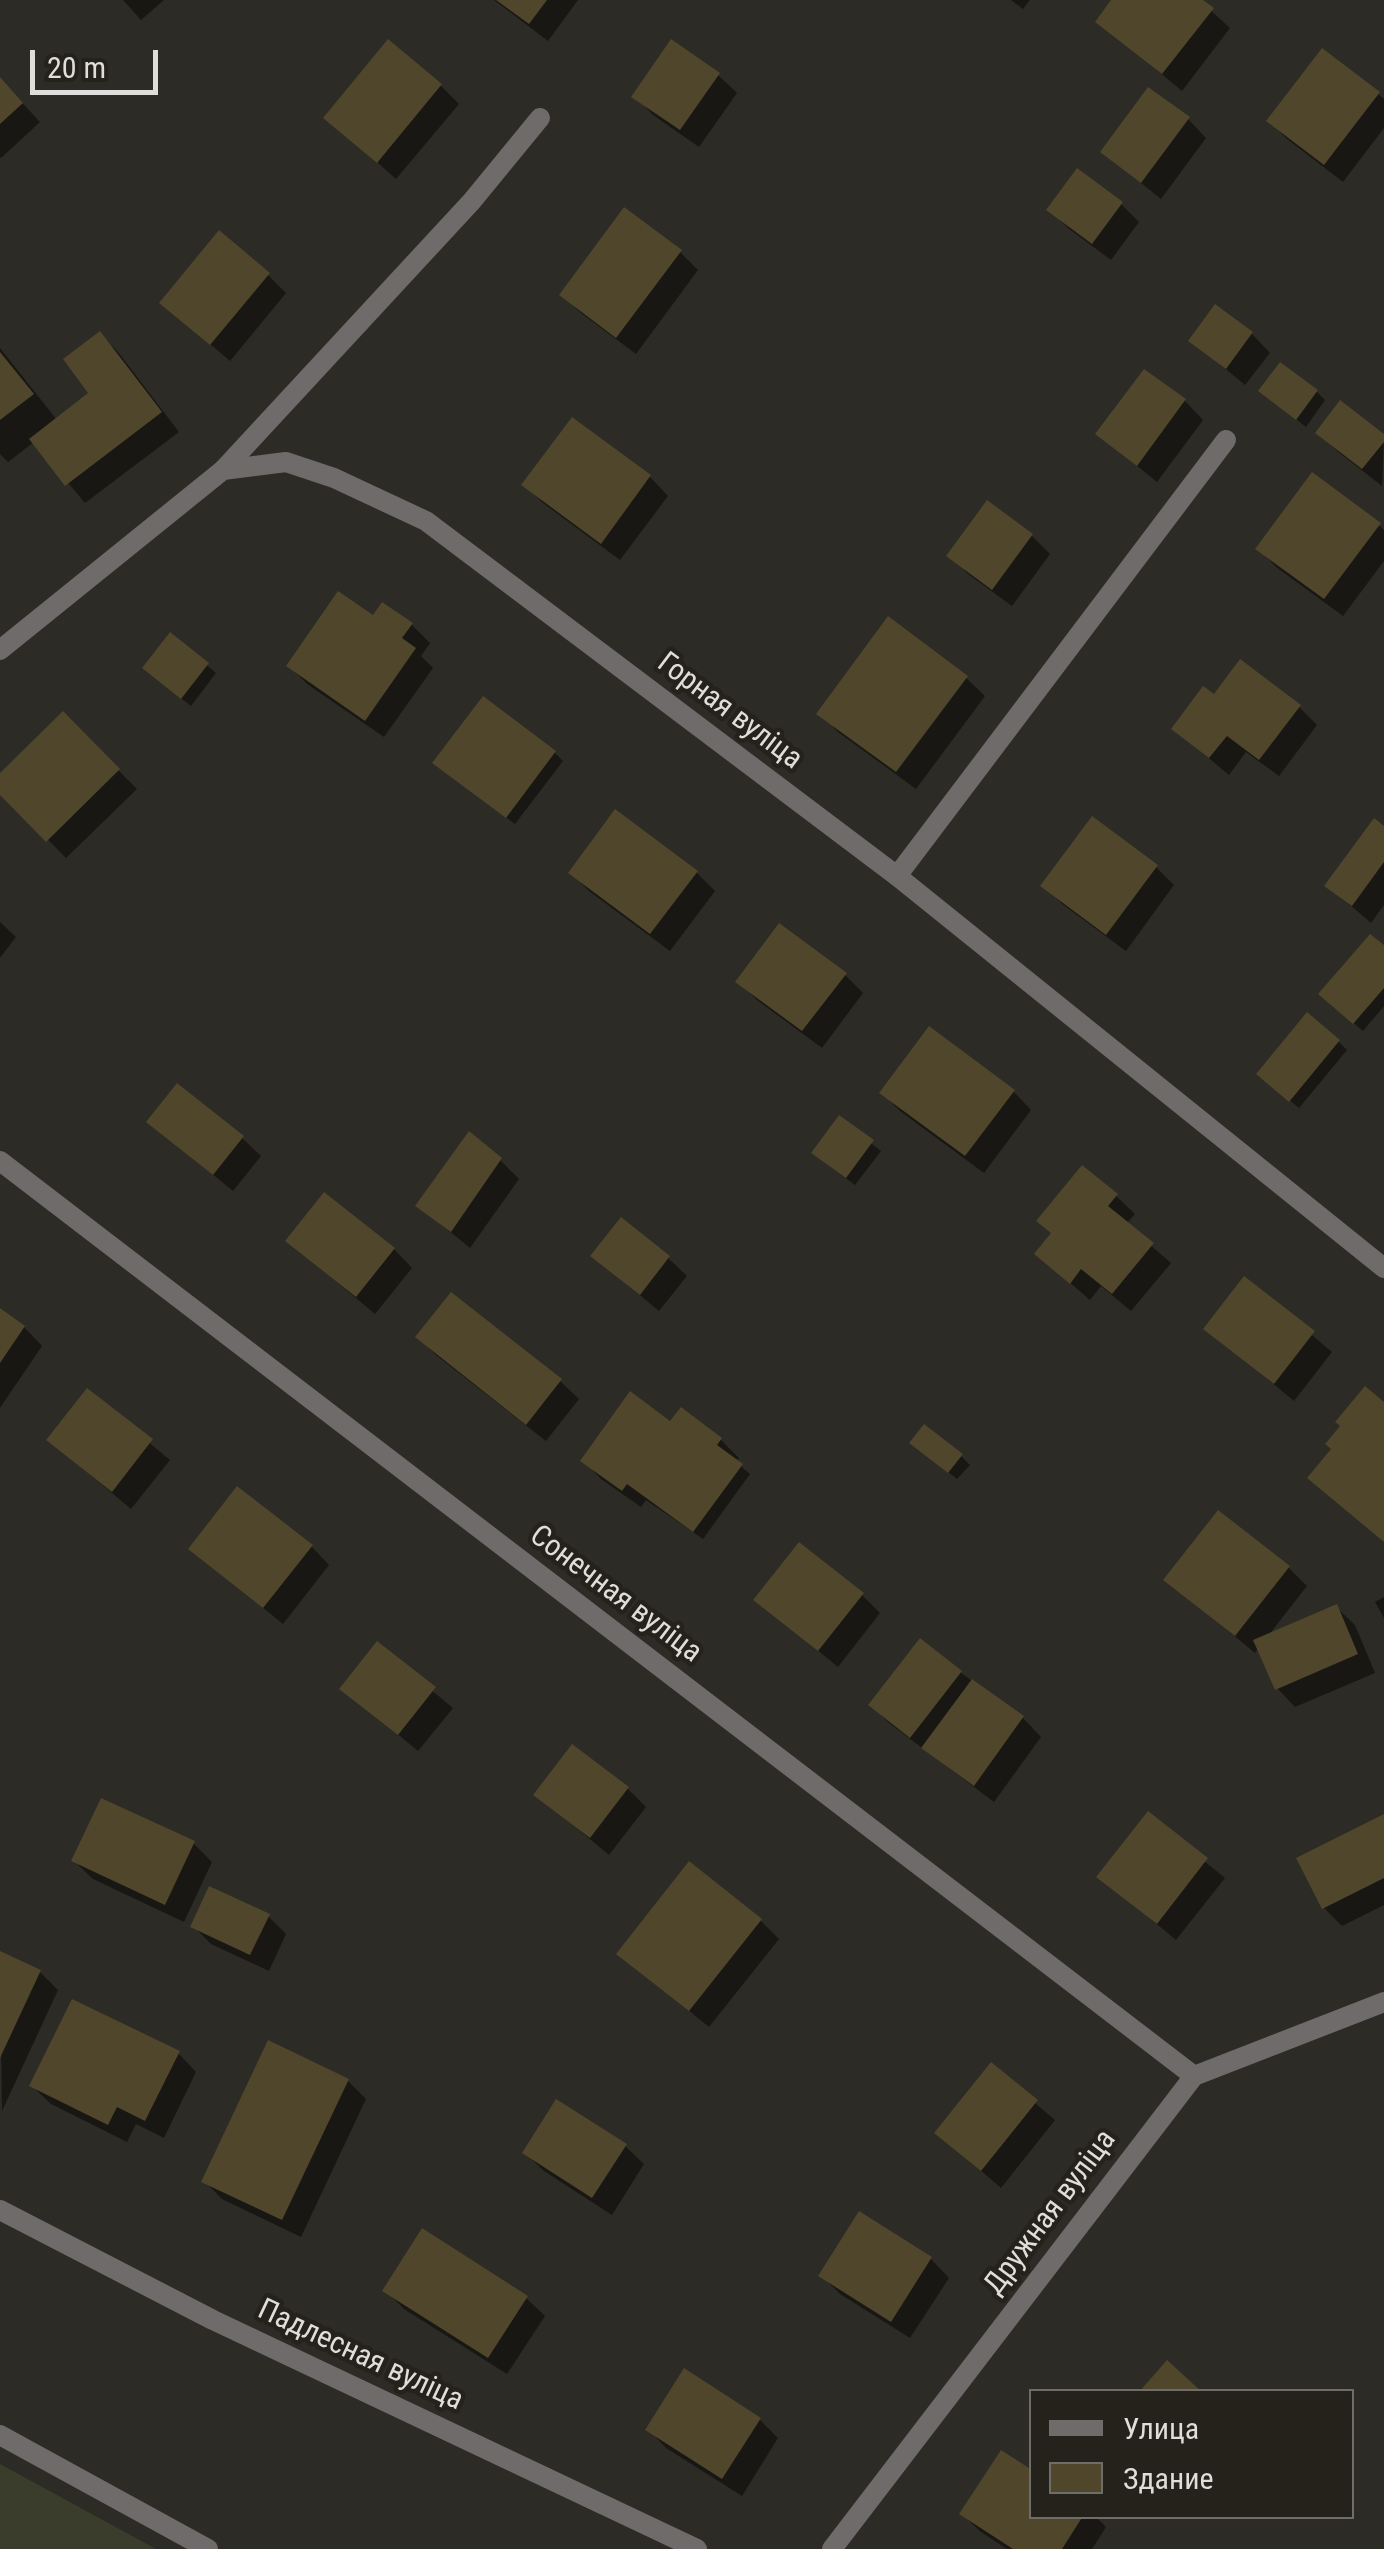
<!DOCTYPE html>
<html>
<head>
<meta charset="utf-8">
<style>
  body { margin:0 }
  #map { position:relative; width:1384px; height:2549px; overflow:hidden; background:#2d2b25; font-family:"Roboto Condensed",sans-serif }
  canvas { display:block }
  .legend { position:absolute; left:1029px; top:2389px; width:325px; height:130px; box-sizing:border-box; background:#24221b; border:2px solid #6f6d67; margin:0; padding:12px 18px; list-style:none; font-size:30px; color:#dfdeda }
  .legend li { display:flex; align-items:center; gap:20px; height:50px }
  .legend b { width:50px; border:2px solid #6f6d67 }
  .scale { position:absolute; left:30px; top:50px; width:128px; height:45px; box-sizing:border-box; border:5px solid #dfdeda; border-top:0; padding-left:12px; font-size:30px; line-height:35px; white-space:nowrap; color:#dfdeda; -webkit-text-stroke:8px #24221b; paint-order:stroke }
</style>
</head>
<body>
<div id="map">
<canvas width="1384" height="2549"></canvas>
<ul class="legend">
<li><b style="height:12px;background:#6f6b6a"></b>Улица</li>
<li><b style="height:28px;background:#4f462b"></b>Здание</li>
</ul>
<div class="scale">20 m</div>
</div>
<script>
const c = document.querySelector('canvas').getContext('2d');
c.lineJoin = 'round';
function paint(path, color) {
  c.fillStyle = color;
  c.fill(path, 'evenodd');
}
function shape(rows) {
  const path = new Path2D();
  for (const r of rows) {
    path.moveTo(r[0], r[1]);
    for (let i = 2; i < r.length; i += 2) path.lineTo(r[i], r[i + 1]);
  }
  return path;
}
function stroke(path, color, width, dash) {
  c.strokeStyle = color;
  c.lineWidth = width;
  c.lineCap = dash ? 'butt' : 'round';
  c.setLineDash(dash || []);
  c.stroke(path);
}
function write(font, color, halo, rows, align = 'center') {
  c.font = font + ' "Roboto Condensed",sans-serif';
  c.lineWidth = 9;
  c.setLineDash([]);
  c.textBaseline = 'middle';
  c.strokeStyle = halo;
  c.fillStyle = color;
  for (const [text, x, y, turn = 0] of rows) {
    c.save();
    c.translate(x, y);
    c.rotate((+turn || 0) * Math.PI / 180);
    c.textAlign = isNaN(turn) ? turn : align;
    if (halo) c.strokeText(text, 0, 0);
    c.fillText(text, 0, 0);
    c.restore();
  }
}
const green = shape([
  [0,2464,156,2549,0,2549]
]);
const shadow = shape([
  [123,0,164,0,141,20],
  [494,0,578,0,548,41],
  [1011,0,1030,0,1023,9],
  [1115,0,1199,0,1230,28,1182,91,1098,21],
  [718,75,737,93,699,147,653,115,635,96],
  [0,79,40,122,1,158,0,157],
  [441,86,459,104,396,179,327,118],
  [1378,94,1384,99,1384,128,1343,182,1287,139,1269,121],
  [1188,119,1206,138,1161,199,1103,152],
  [1121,204,1139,222,1111,260,1068,228,1050,210],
  [680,252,698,270,636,354,581,313,562,295],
  [268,275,286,293,230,361,162,303],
  [1216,308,1252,334,1270,353,1245,385,1192,341],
  [100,334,118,352,179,432,85,503,34,442,8,462,0,454,0,348,57,420,92,393],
  [1144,372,1185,401,1203,420,1157,482,1098,434],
  [1261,391,1317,392,1325,400,1306,427],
  [572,420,650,477,668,496,620,560,543,503,524,485],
  [1318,433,1384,437,1382,486,1337,451],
  [1379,525,1384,530,1384,561,1343,616,1276,567,1258,548],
  [1032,536,1050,554,1012,606,968,574,950,555],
  [373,618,412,625,430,643,421,656,433,668,384,737,307,684,289,666],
  [171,635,216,673,191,706,154,677],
  [966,678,985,696,916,789,838,732,820,713],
  [1214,697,1299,707,1317,725,1279,776,1246,752,1229,775,1174,729],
  [63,715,137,789,66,858,0,791,0,776],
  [555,753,563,761,515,824,444,771],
  [1384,829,1384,905,1371,923,1327,885],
  [1156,867,1174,885,1126,951,1062,904,1044,886],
  [696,872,715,891,670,951,589,891,571,873],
  [0,922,16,937,0,958],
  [1384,949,1384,1006,1363,1031,1330,1003],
  [845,975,863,993,822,1048,757,1000,739,982],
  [1338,1041,1347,1050,1299,1108,1268,1082],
  [1013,1091,1031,1110,984,1173,900,1111,882,1093],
  [840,1119,881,1151,855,1185,823,1161],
  [149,1122,242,1138,261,1156,233,1191],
  [500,1160,519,1179,470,1248,419,1206],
  [1116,1196,1135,1214,1126,1224,1171,1263,1131,1311,1101,1286,1090,1300,1037,1254],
  [288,1241,394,1249,412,1268,375,1314],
  [593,1256,668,1258,687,1276,659,1311],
  [1245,1279,1332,1352,1294,1401,1207,1329],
  [0,1311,24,1327,42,1346,0,1408],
  [418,1337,560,1381,579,1399,546,1441,436,1355],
  [87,1391,170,1460,131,1509,49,1440],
  [720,1439,739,1458,736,1462,750,1474,703,1539,646,1500,641,1507,601,1479,583,1460],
  [921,1451,961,1456,970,1465,957,1479],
  [311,1546,329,1565,283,1624,191,1549],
  [1288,1567,1307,1586,1268,1636,1336,1607,1355,1625,1375,1673,1295,1707,1277,1688,1259,1647,1255,1653,1167,1580],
  [862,1595,880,1613,838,1667,756,1600],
  [1384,1597,1384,1618,1375,1602],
  [377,1645,453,1708,418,1751,343,1689],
  [960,1672,1023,1718,1041,1737,994,1802,889,1723,871,1705],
  [572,1747,628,1789,646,1807,609,1855,537,1795],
  [1148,1815,1225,1878,1176,1940,1100,1877],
  [1384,1817,1384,1905,1342,1926,1324,1908],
  [193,1843,212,1862,184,1922,93,1879,74,1861],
  [268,1916,286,1934,269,1971,211,1944,193,1926],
  [761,1921,779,1939,709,2027,620,1954],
  [0,1953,40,1972,58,1990,2,2111],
  [178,2053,196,2072,164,2138,136,2124,127,2142,51,2104,32,2086],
  [991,2066,1055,2120,1001,2188,937,2133],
  [348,2081,366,2099,301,2237,222,2199,204,2181],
  [625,2146,644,2164,612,2215,544,2171,525,2153],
  [860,2215,931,2259,949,2278,910,2338,840,2294,821,2275],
  [385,2290,526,2298,545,2316,507,2374,404,2309],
  [760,2420,778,2438,742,2496,666,2448,648,2429],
  [962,2514,1095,2516,1106,2527,1092,2549,1007,2549,981,2532]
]);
const building = shape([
  [496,0,547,0,529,24],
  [1111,0,1203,0,1214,8,1162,74,1095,22],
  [388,39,442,84,377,163,323,118],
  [671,39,720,73,680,130,631,97],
  [1322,48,1380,92,1324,165,1266,121],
  [0,77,23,103,0,124],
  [1148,87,1190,117,1141,183,1100,152],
  [1077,168,1123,202,1092,244,1046,210],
  [624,207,682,250,616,338,559,295],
  [219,230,270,273,210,345,159,303],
  [1215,304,1253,332,1226,369,1188,341],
  [100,331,162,412,65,486,29,439,88,393,63,359],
  [0,352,34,394,0,420],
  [1280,362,1318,390,1296,420,1258,391],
  [1144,369,1186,399,1137,466,1095,434],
  [1340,400,1384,434,1384,442,1362,469,1315,433],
  [572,417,651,475,601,544,521,485],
  [1312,472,1381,523,1324,599,1255,549],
  [987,500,1033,534,992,590,946,556],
  [338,591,373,615,382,602,413,623,402,638,416,648,365,721,286,666],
  [888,616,968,676,896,772,816,714],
  [170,632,209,663,181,699,142,668],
  [1240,659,1301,705,1259,760,1227,736,1209,758,1171,729,1203,686,1214,694],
  [483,696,556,751,506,818,432,763],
  [63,711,120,769,46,842,0,795,0,773],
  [615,809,698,871,650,934,568,873],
  [1092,816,1158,865,1106,935,1040,886],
  [1374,818,1384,826,1384,862,1352,906,1324,886],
  [779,923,847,973,802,1031,735,982],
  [1370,934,1384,945,1384,988,1353,1024,1318,994],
  [1307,1012,1340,1040,1289,1102,1256,1074],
  [929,1026,1015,1090,965,1156,879,1093],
  [177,1083,244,1136,213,1175,146,1122],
  [839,1115,874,1140,846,1178,811,1153],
  [469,1131,502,1158,451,1232,415,1206],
  [1082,1165,1118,1194,1108,1206,1154,1243,1112,1294,1081,1269,1070,1284,1034,1254,1051,1233,1036,1221],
  [324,1192,395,1248,356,1297,285,1241],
  [621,1217,670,1256,640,1295,590,1256],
  [1244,1276,1315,1331,1274,1384,1203,1329],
  [451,1292,562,1379,526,1425,415,1337],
  [0,1308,25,1326,0,1363],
  [1365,1386,1384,1402,1384,1542,1307,1478,1331,1449,1325,1444,1340,1426,1335,1422],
  [87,1388,153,1439,112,1492,46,1440],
  [630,1391,670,1421,681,1407,722,1438,717,1445,743,1464,693,1532,627,1484,622,1491,580,1461],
  [924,1424,963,1454,948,1473,909,1443],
  [237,1486,313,1545,263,1608,188,1549],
  [1218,1510,1290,1566,1235,1636,1163,1580],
  [799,1542,864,1593,818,1651,753,1600],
  [1337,1604,1358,1654,1275,1690,1253,1640],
  [920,1638,962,1671,910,1738,868,1705],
  [377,1641,436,1687,398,1735,339,1689],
  [972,1679,1024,1716,974,1786,921,1748],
  [572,1744,629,1787,590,1838,533,1795],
  [101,1798,195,1841,165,1905,71,1861],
  [1148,1811,1208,1858,1157,1924,1096,1877],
  [1384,1814,1384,1878,1322,1909,1296,1858],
  [689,1861,762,1919,689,2011,616,1954],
  [209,1886,270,1914,250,1955,190,1927],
  [0,1951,41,1970,0,2058],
  [72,1999,180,2051,145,2121,117,2107,108,2125,29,2086],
  [268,2040,349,2079,282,2220,201,2182],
  [991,2062,1038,2100,981,2171,934,2133],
  [556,2099,627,2144,592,2198,522,2153],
  [859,2211,932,2257,891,2322,818,2276],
  [422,2228,528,2296,488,2358,382,2291],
  [1167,2360,1202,2392,1139,2392],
  [684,2368,761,2418,722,2479,645,2430],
  [1001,2450,1032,2470,1032,2516,1083,2516,1062,2549,1013,2549,959,2514]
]);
const service = shape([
  [223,470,472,201,540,118],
  [897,876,1226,440]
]);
const minor = shape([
  [0,650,223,470,286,462,334,478,426,521,897,876,1384,1268],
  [0,1161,1194,2076],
  [0,2210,213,2320,697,2549],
  [832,2549,1194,2076,1384,2002]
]);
const tertiary = shape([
  [0,2435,208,2549]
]);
const streetNames = [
  ["Горная вуліца",729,712,37],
  ["Сонечная вуліца",615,1595,37],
  ["Дружная вуліца",1051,2213,-53],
  ["Падлесная вуліца",360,2356,25]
];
paint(green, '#3a3d2c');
paint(shadow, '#0007');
paint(building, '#4f462b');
stroke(service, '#6f6b6a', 20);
stroke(minor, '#6f6b6a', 20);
stroke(tertiary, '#6f6b6a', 20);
write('30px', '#dfdeda', '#24221b', streetNames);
</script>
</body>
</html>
